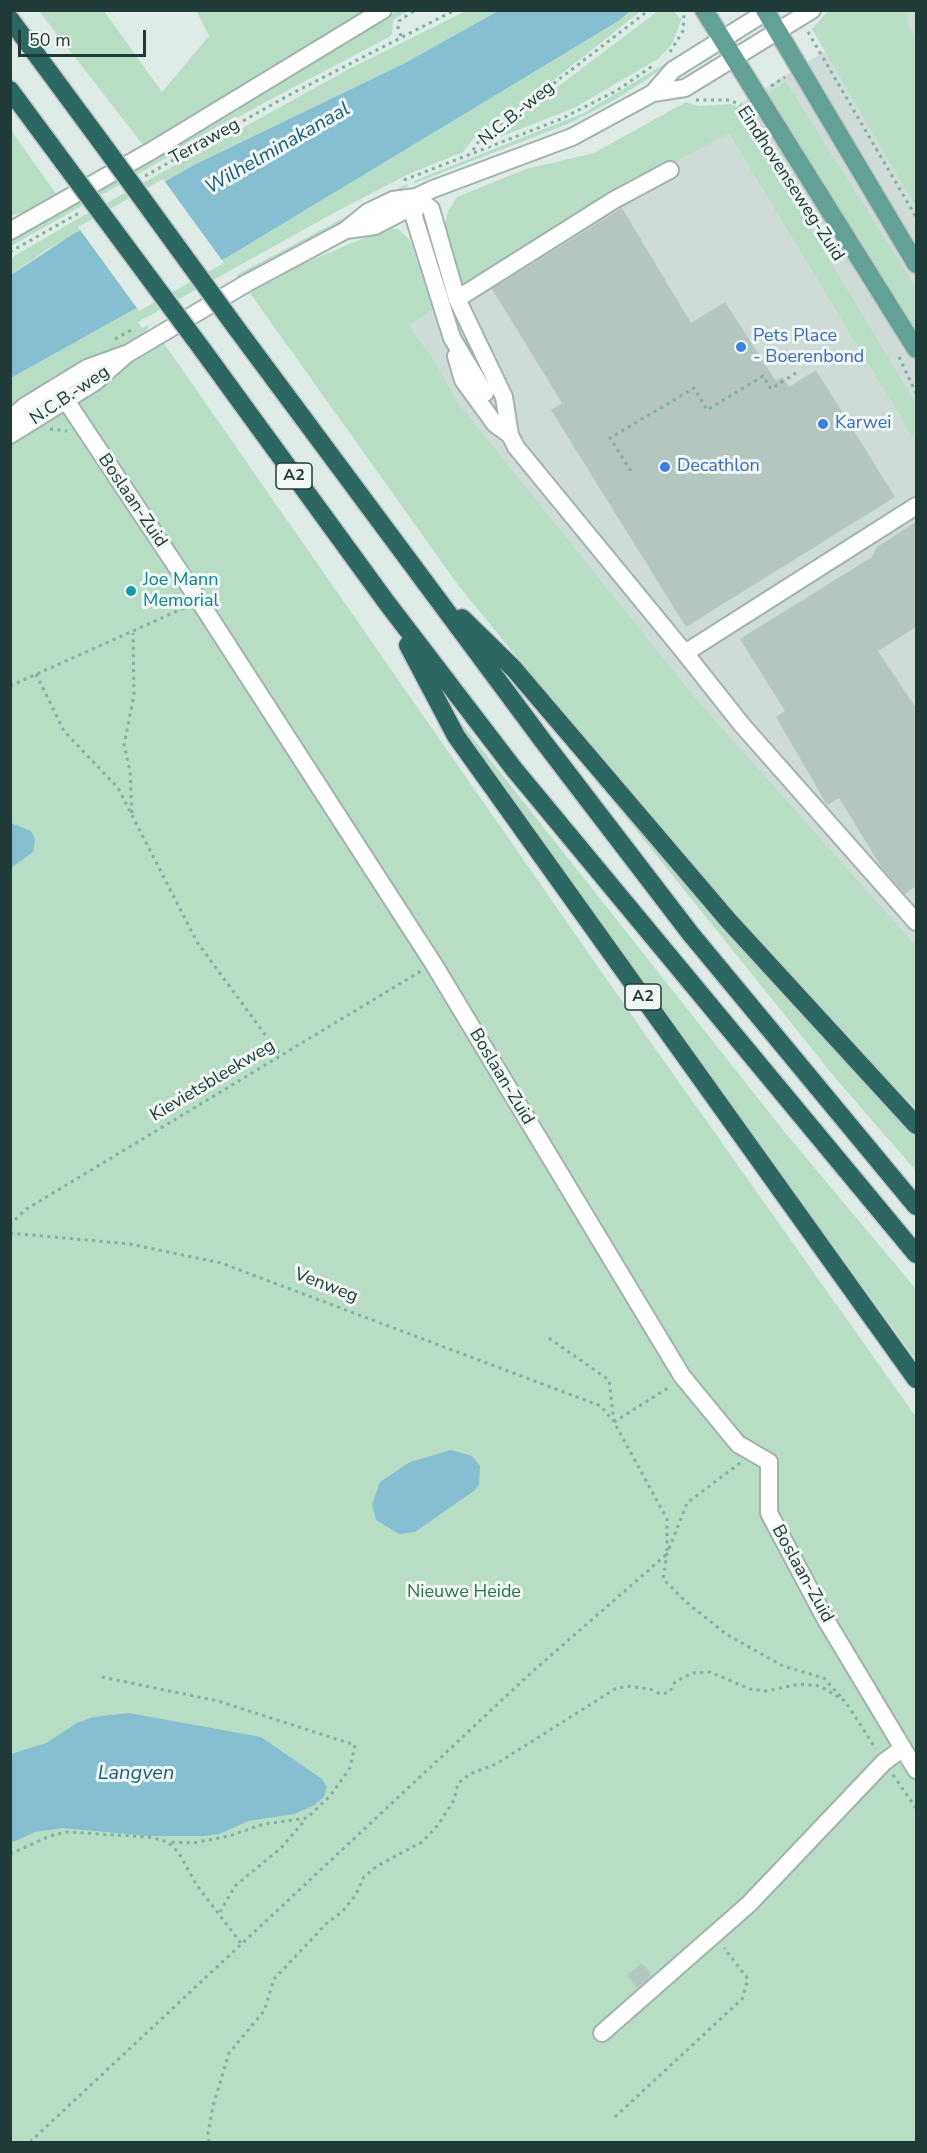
<!DOCTYPE html>
<html>
<head>
<meta charset="utf-8">
<style>
  body { margin:0 }
  #map { position:relative; width:927px; height:2153px; overflow:hidden; background:#dfebe7; font-family:"Nunito Sans",sans-serif }
  canvas { display:block }
  .frame { position:absolute; inset:0; border:12px solid #203b37; pointer-events:none }
  .scale { position:absolute; left:18px; top:30px; width:128px; height:27px; box-sizing:border-box; border:3px solid #203b37; border-top:0; padding-left:8px; font-size:18px; line-height:21px; white-space:nowrap; color:#203b37; -webkit-text-stroke:4px #f0f7f4; paint-order:stroke }
</style>
</head>
<body>
<div id="map">
<canvas width="927" height="2153"></canvas>
<div class="frame"></div>
<div class="scale">50 m</div>
</div>
<script>
const c = document.querySelector('canvas').getContext('2d');
c.lineJoin = 'round';
function paint(path, color) {
  c.fillStyle = color;
  c.fill(path, 'evenodd');
}
function shape(rows) {
  const path = new Path2D();
  for (const r of rows) {
    path.moveTo(r[0], r[1]);
    for (let i = 2; i < r.length; i += 2) path.lineTo(r[i], r[i + 1]);
  }
  return path;
}
function stroke(path, color, width, dash) {
  c.strokeStyle = color;
  c.lineWidth = width;
  c.lineCap = dash ? 'butt' : 'round';
  c.setLineDash(dash || []);
  c.stroke(path);
}
function write(font, color, halo, rows, align = 'center') {
  c.font = font + ' "Nunito Sans",sans-serif';
  c.lineWidth = 6;
  c.setLineDash([]);
  c.textBaseline = 'middle';
  c.strokeStyle = halo;
  c.fillStyle = color;
  for (const [text, x, y, turn = 0] of rows) {
    c.save();
    c.translate(x, y);
    c.rotate((+turn || 0) * Math.PI / 180);
    c.textAlign = isNaN(turn) ? turn : align;
    if (halo) c.strokeText(text, 0, 0);
    c.fillText(text, 0, 0);
    c.restore();
  }
}
const built = shape([
  [890,11,916,11,916,1034,347,347]
]);
const green = shape([
  [39,11,104,11,162,92,209,36,197,12,200,11,368,11,144,146],
  [397,11,408,11,393,20,392,34,389,37,260,105,11,246,10,241,207,129],
  [466,11,498,11,405,63,194,165,48,249,11,275,11,258,74,221,351,68],
  [630,11,641,11,508,116,472,140,463,152,409,174,339,210,138,322,142,328,150,324,145,333,155,347,163,342,642,1030,916,1417,916,2142,11,2142,11,378,226,258,620,20],
  [658,11,674,11,680,19,682,18,672,44,658,59,574,108,482,144],
  [828,11,907,11,908,23,916,40,916,207,812,29],
  [664,64,667,66,618,98,570,123,415,183,414,181,584,113],
  [786,82,916,288,916,333,765,95],
  [686,102,698,106,730,104,737,106,916,404,916,442,729,133,614,195,468,286,463,285,445,224,448,211,457,197,526,169,594,153],
  [10,129,57,195,29,211,13,215,10,215],
  [407,184,408,186,374,202,239,280,237,275],
  [387,228,398,229,410,240,433,309,409,326,433,359,458,403,695,698,916,946,916,1108,850,1042,642,810,458,585,250,293,305,263],
  [431,685,787,1135,916,1289,916,1360,506,795],
  [579,759,851,1067,916,1136,916,1171,837,1080]
]);
const water = shape([
  [498,11,630,11,620,20,226,258,11,378,11,275,70,236,194,165,405,63],
  [11,823,31,831,35,839,33,852,11,868],
  [451,1450,472,1456,480,1466,479,1484,475,1490,415,1532,399,1534,376,1520,372,1505,380,1482,410,1462],
  [129,1713,261,1737,322,1779,327,1787,324,1797,313,1806,294,1814,248,1821,219,1834,205,1836,148,1836,63,1828,35,1832,11,1843,11,1754,46,1743,77,1723,93,1717]
]);
const pier = shape([
  [163,179,224,263,139,311,78,227]
]);
const building = shape([
  [622,208,691,323,725,302,776,381,782,377,789,387,816,370,895,497,686,627,551,410,562,403,492,289],
  [916,522,916,627,878,651,916,708,916,886,905,894,882,868,839,798,827,805,776,717,785,711,740,639,872,557,877,547],
  [642,1963,652,1975,637,1988,627,1975]
]);
const path = shape([
  [808,32,916,217],
  [401,36,398,27,399,21,415,10],
  [670,52,683,31,684,17,680,10],
  [771,86,785,77],
  [696,100,729,100,741,105],
  [473,150,479,141,649,10],
  [145,176,291,94,455,10],
  [404,180,561,119,616,91,654,65],
  [10,252,79,213],
  [115,339,133,329],
  [899,357,916,393],
  [50,429,67,431],
  [631,471,610,438,694,388,707,410,763,376,771,389,799,371],
  [36,674,64,731,118,788,197,942,280,1055],
  [10,686,184,608],
  [132,813,130,771,124,745,134,695,133,633],
  [10,1225,25,1210,421,971],
  [10,1233,130,1244,221,1263,601,1406,613,1421],
  [614,1422,671,1386],
  [740,1463,687,1503,667,1554,663,1579,685,1601,726,1634,783,1666,824,1678,842,1698],
  [102,1677,218,1701,355,1745,350,1768,330,1796,307,1818,264,1824,229,1836,193,1843,168,1842],
  [893,1775,916,1808],
  [10,1854,50,1836,67,1832,149,1837,168,1842,179,1853,196,1884,243,1946],
  [220,1912,235,1886,281,1848,306,1819],
  [615,2117,742,1999,748,1979,724,1948],
  [30,2142,532,1672,667,1554,667,1519,614,1422,609,1380,546,1336],
  [209,2142,208,2133,213,2106,229,2053,264,2011,274,1979,327,1923,343,1911,355,1896,364,1877,377,1866,422,1842,438,1825,454,1800,458,1783,470,1774,496,1764,615,1689,627,1686,650,1689,661,1694,670,1692,675,1682,692,1673,710,1672,750,1689,766,1691,800,1684,820,1686,845,1701,876,1749]
]);
const minor = shape([
  [653,93,685,88,812,10],
  [416,197,431,209,457,299,614,200,670,170],
  [416,197,414,217,452,338,485,393],
  [346,230,375,226,400,213,416,197,433,189,572,137,653,93,673,70,769,10],
  [10,231,151,151,383,10],
  [457,299,504,397,510,435,516,447,685,653,916,506],
  [456,356,463,380,495,424,510,435],
  [57,387,198,599,433,963,682,1376,738,1444,769,1462,769,1513,826,1620,916,1770],
  [10,419,25,406,87,368,126,354],
  [10,435,95,382,127,354,247,283,346,230,368,212,393,200,416,197],
  [685,653,742,725,916,922],
  [602,2033,749,1904,884,1762,903,1748]
]);
const major = shape([
  [704,10,916,349],
  [765,10,916,264]
]);
const highway = shape([
  [10,19,101,142],
  [10,90,64,163],
  [237,329,543,741,690,933,916,1206],
  [202,349,387,603,514,769,916,1254],
  [462,618,514,669,728,920,916,1125],
  [408,645,456,736,916,1379]
]);
const highwayBridge = shape([
  [101,142,237,329],
  [64,163,202,349]
]);
const markers = [
  [741,347,6,"#3f7fe0"],
  [823,424,6,"#3f7fe0"],
  [665,467,6,"#3f7fe0"],
  [131,591,6,"#0f9aa8"]
];
const shields = [
  [294,476,36],
  [643,997,36]
];
const shieldNames = [
  ["A2",294,476],
  ["A2",643,997]
];
const streetNames = [
  ["N.C.B.-weg",517,114,-39],
  ["Terraweg",205,142,-29],
  ["Eindhovenseweg-Zuid",790,184,57],
  ["N.C.B.-weg",70,396,-34],
  ["Boslaan-Zuid",132,501,56],
  ["Boslaan-Zuid",501,1077,59],
  ["Kievietsbleekweg",213,1081,-31],
  ["Venweg",326,1286,21],
  ["Boslaan-Zuid",802,1574,61]
];
const shopNames = [
  ["Pets Place",753,337],
  ["- Boerenbond",753,358],
  ["Karwei",835,424],
  ["Decathlon",677,467]
];
const cultureNames = [
  ["Joe Mann",143,581],
  ["Memorial",143,602]
];
const parkNames = [
  ["Nieuwe Heide",464,1593]
];
const waterNames = [
  ["Wilhelminakanaal",278,149,-30],
  ["Langven",136,1774]
];
paint(built, '#cedbd6');
paint(green, '#b8ddc5');
paint(water, '#86bfd1');
paint(pier, '#dfebe7');
paint(building, '#b5c6c0');
stroke(minor, '#a2b3af', 20);
stroke(major, '#c1c8c7', 21);
stroke(highway, '#c1c8c7', 21);
stroke(path, '#7fafa5', 3, [3, 4.5]);
stroke(minor, '#fff', 16);
stroke(major, '#63a197', 18);
stroke(highway, '#2c6861', 18);
stroke(highwayBridge, '#c1c8c7', 21, []);
stroke(highwayBridge, '#2c6861', 18);
for (const [x, y, r, color] of markers) {
  const dot = new Path2D();
  dot.arc(x, y, r, 0, 2 * Math.PI);
  c.fillStyle = color;
  c.fill(dot);
  stroke(dot, '#f0f7f4', 2);
}
for (const [x, y, w] of shields) {
  const box = new Path2D();
  box.roundRect(x - w / 2, y - 13, w, 26, 4.5);
  c.fillStyle = '#f0f7f4';
  c.fill(box);
  stroke(box, '#203b37', 1.5);
}
write('bold 16px', '#203b37', null, shieldNames);
write('18px', '#203b37', '#f0f7f4', streetNames);
write('18px', '#366cbe', '#f0f7f4', shopNames, 'left');
write('18px', '#0d838f', '#f0f7f4', cultureNames, 'left');
write('18px', '#2a724d', '#f0f7f4', parkNames);
write('italic 20px', '#1a5f78', '#f0f7f4', waterNames);
</script>
</body>
</html>
